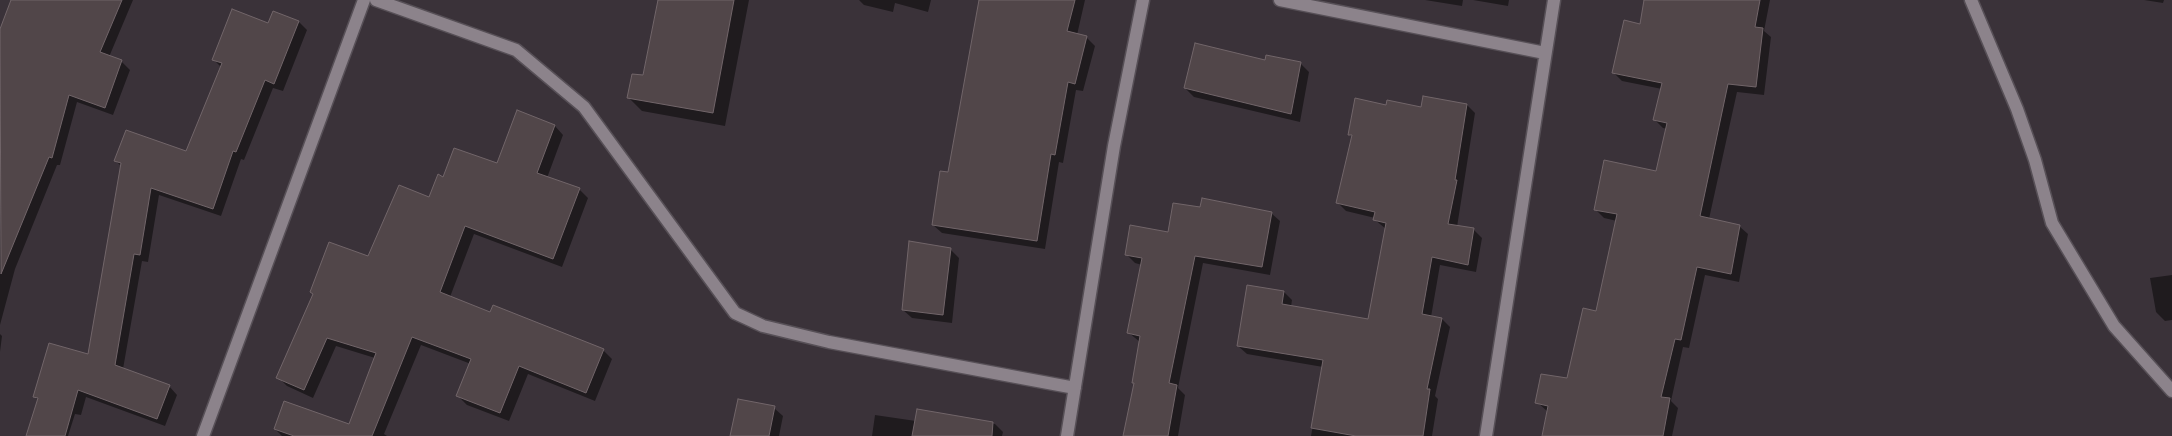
<!DOCTYPE html>
<html>
<head>
<meta charset="utf-8">
<style>
  body { margin:0 }
  canvas { display:block; background:#3a3239 }
</style>
</head>
<body>
<canvas width="2172" height="436"></canvas>
<script>
const c = document.querySelector('canvas').getContext('2d');
c.lineJoin = 'round';
function paint(path, color) {
  c.fillStyle = color;
  c.fill(path, 'evenodd');
}
function shape(rows) {
  const path = new Path2D();
  for (const r of rows) {
    path.moveTo(r[0], r[1]);
    for (let i = 2; i < r.length; i += 2) path.lineTo(r[i], r[i + 1]);
  }
  return path;
}
function stroke(path, color, width, dash) {
  c.strokeStyle = color;
  c.lineWidth = width;
  c.lineCap = dash ? 'butt' : 'round';
  c.setLineDash(dash || []);
  c.stroke(path);
}
const shadow = shape([
  [12,0,133,0,109,57,121,61,130,70,113,115,77,102,60,165,57,165,15,269,0,325,0,33],
  [659,0,749,0,725,126,642,111,629,98,644,77],
  [859,0,931,0,928,12,895,3,893,12,864,5],
  [980,0,1085,0,1077,35,1087,38,1095,46,1083,91,1076,90,1063,163,1059,162,1045,249,942,233,933,225,949,174],
  [1425,0,1463,0,1462,6],
  [1473,0,1509,0,1508,6],
  [1646,0,1770,0,1764,31,1771,37,1764,95,1737,92,1709,219,1739,226,1748,234,1739,282,1705,275,1689,348,1683,347,1671,401,1678,408,1672,436,1543,436,1548,412,1537,402,1568,380,1597,312,1617,221,1604,218,1596,210,1657,172,1667,129,1663,128,1654,119,1662,89,1622,81,1613,72,1641,25],
  [2144,0,2164,0,2163,3],
  [274,12,299,22,307,30,283,91,273,88,244,160,241,159,221,216,159,195,148,262,142,261,123,369,169,386,177,395,165,426,86,397,81,415,75,414,68,436,27,436,39,401,34,396,89,355,121,166,116,161,187,152,221,67,213,59,269,24],
  [1266,61,1300,63,1309,72,1300,122,1194,97,1185,88],
  [1467,105,1475,113,1457,227,1473,229,1482,238,1476,272,1440,265,1431,317,1442,319,1450,327,1435,396,1438,399,1432,436,1311,436,1323,367,1247,354,1238,346,1284,292,1292,300,1291,307,1369,321,1386,229,1375,220,1375,218,1346,211,1338,203,1353,138,1349,134,1387,106,1422,108],
  [555,126,563,135,547,178,579,189,588,198,562,267,474,234,450,297,491,313,603,350,612,359,595,401,528,374,509,421,467,405,458,396,471,364,421,345,384,434,387,436,282,436,275,429,349,426,375,358,336,346,313,398,287,386,278,377,369,258,430,199,444,178,498,165],
  [1201,209,1271,213,1280,221,1270,275,1203,263,1178,388,1185,395,1178,436,1125,436,1135,385,1133,382,1140,342,1129,333,1142,265,1135,263,1127,255,1169,233],
  [950,249,959,258,952,323,912,318,903,310],
  [2172,275,2172,320,2165,321,2156,312,2150,278],
  [0,334,2,336,0,352],
  [774,408,783,416,779,436,731,436],
  [918,410,995,424,1003,432,1002,436,872,436,875,415,916,421]
]);
const building = shape([
  [11,0,122,0,100,52,122,60,105,108,69,95,52,158,49,157,1,274,0,29,11,0],
  [658,0,734,0,713,113,627,98,632,74,643,75,658,0],
  [979,0,1075,0,1067,31,1087,36,1075,84,1068,82,1055,155,1051,154,1037,241,932,225,940,171,948,172,979,0],
  [1644,0,1760,0,1755,27,1763,28,1756,87,1728,84,1700,216,1740,225,1731,274,1697,267,1681,340,1675,339,1661,397,1670,398,1663,436,1542,436,1548,406,1535,403,1541,374,1567,378,1583,308,1596,311,1617,214,1594,210,1604,160,1656,171,1667,123,1653,120,1662,83,1612,73,1624,20,1640,24,1644,0],
  [232,9,268,23,273,11,299,21,274,84,265,80,236,152,233,151,213,209,151,188,140,255,134,254,115,365,170,385,157,419,78,390,65,436,26,436,38,398,33,397,49,343,88,354,121,163,114,161,126,130,186,151,222,63,212,60,232,9],
  [1195,43,1265,60,1266,55,1301,62,1291,114,1184,88,1195,43],
  [1423,96,1467,104,1455,180,1457,180,1448,224,1474,228,1468,265,1432,257,1422,314,1442,318,1427,389,1430,389,1423,436,1356,436,1311,428,1323,360,1237,346,1247,285,1284,291,1282,304,1368,319,1386,223,1373,220,1375,212,1336,203,1352,135,1348,135,1355,98,1386,105,1387,100,1421,107,1423,96],
  [517,110,555,125,537,173,580,188,553,259,465,226,440,292,490,312,493,305,604,349,586,393,519,366,500,413,456,396,471,359,412,337,372,436,294,436,274,429,284,401,349,424,376,353,327,338,304,390,276,378,313,294,310,292,329,242,368,256,399,185,429,197,438,174,443,177,454,148,497,163,517,110],
  [1202,198,1272,212,1262,267,1195,256,1169,383,1177,385,1168,436,1123,436,1134,383,1132,383,1140,336,1127,333,1142,258,1125,255,1130,225,1168,232,1173,203,1200,207,1202,198],
  [909,241,951,248,943,315,902,310,909,241],
  [738,399,775,406,769,436,730,436,738,399],
  [917,409,993,422,992,436,912,436,917,409]
]);
const minor = shape([
  [376,0,516,50,584,107,735,313,763,326,829,342,1075,388],
  [1280,0,1545,53],
  [1971,0,2017,109,2035,160,2052,223,2114,326,2172,391],
  [203,436,364,0],
  [1067,436,1114,146,1143,0],
  [1486,436,1554,0]
]);
paint(shadow, '#0007');
paint(building, '#514649');
stroke(building, '#716569', 1);
stroke(minor, '#575057', 15);
stroke(minor, '#8c838b', 12);
</script>
</body>
</html>
